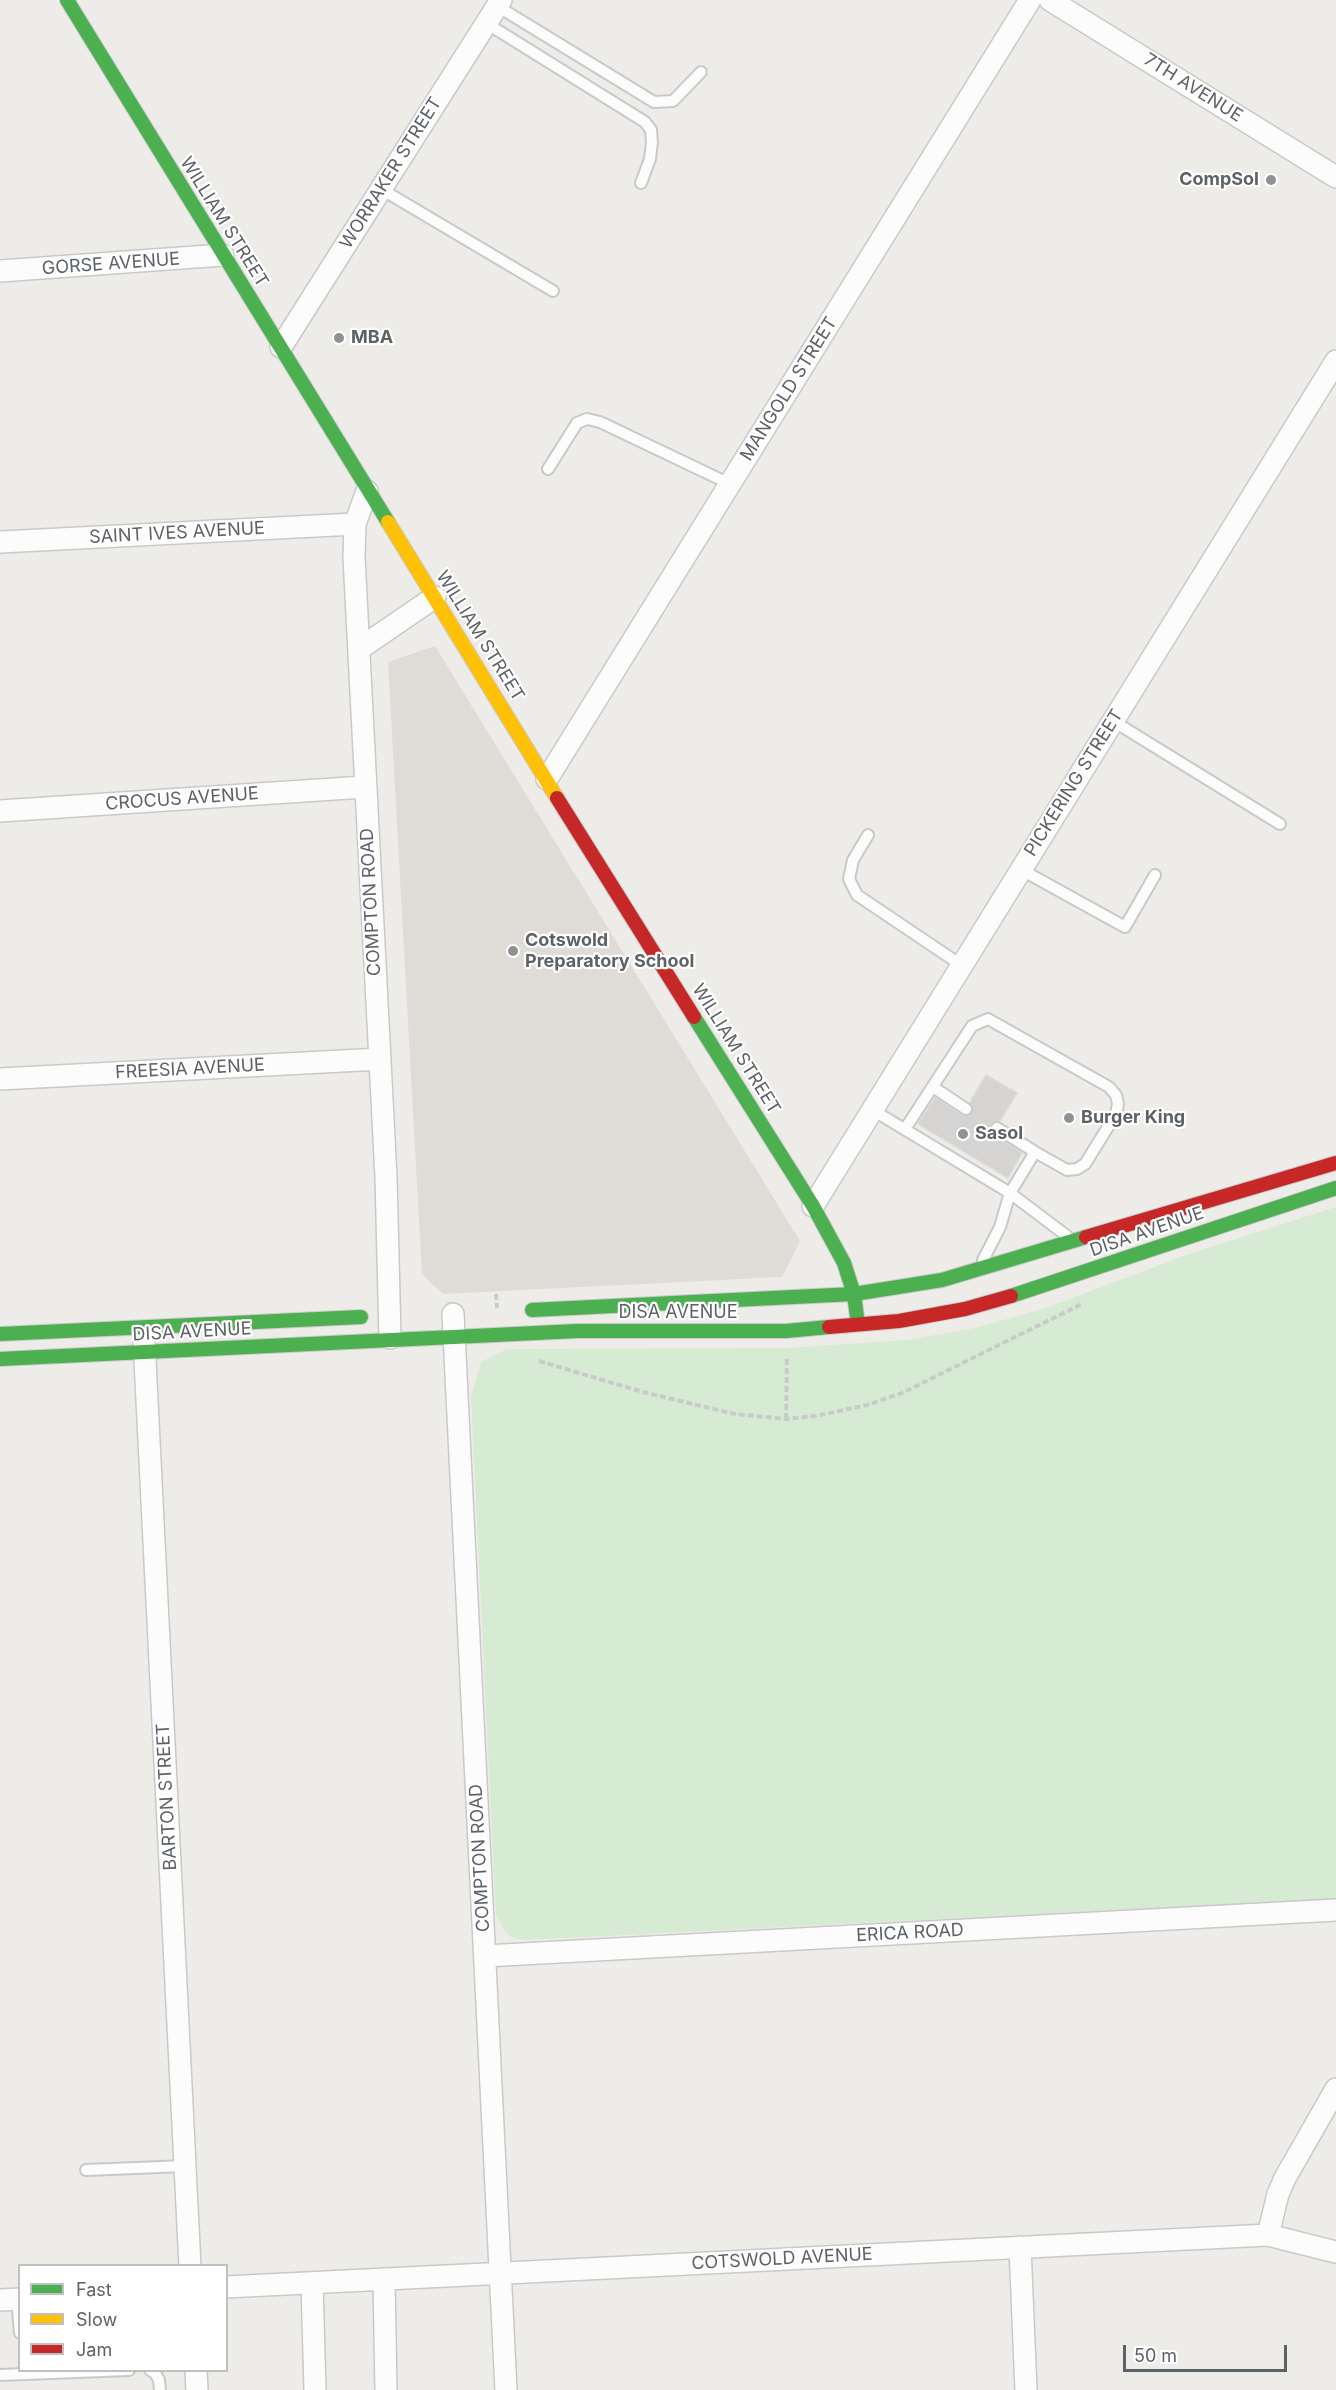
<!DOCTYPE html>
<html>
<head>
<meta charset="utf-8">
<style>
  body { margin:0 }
  #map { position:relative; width:1336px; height:2390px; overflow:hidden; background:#edece8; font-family:Inter,sans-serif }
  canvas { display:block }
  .legend { position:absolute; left:18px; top:2264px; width:210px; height:108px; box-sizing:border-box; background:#fff; border:2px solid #bec0c2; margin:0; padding:8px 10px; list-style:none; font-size:18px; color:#5d6267 }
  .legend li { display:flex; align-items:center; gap:12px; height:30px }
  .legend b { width:30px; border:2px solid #bec0c2 }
  .scale { position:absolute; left:1123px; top:2345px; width:164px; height:27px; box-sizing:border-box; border:3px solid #5d6267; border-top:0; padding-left:8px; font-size:18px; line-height:21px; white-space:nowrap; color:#5d6267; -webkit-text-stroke:4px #fff; paint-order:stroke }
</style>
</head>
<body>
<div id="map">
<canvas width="1336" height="2390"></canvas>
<ul class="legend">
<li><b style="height:8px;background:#4caf50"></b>Fast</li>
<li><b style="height:8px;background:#ffc107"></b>Slow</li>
<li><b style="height:8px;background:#c62828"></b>Jam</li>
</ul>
<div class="scale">50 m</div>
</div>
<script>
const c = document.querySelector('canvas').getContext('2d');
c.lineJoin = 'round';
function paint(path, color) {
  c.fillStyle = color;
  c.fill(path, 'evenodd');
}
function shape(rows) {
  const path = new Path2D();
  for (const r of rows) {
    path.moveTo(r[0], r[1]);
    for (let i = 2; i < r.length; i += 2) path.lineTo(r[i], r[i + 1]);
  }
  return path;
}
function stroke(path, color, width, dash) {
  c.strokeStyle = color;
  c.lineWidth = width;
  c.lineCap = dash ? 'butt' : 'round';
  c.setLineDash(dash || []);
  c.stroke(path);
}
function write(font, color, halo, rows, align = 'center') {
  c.font = font + ' Inter,sans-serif';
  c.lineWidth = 4.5;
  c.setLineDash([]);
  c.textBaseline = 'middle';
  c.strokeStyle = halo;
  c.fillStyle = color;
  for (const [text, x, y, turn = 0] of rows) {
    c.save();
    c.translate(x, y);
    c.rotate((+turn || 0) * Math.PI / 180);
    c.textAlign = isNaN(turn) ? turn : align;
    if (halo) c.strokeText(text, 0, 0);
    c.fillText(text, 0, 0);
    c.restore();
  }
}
const education = shape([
  [435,646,800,1241,782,1277,443,1294,422,1274,388,662]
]);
const green = shape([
  [1336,1207,1336,1899,527,1940,514,1938,506,1933,496,1916,471,1396,481,1362,507,1349,787,1348,907,1340,975,1328,1046,1308,1186,1255]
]);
const building = shape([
  [986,1075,1017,1093,1000,1121,993,1122,990,1127,993,1134,1022,1153,1008,1178,918,1124,935,1097,962,1115,970,1115,973,1109,970,1102,986,1075]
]);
const path = shape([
  [496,1294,497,1308],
  [539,1361,643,1392,735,1414,786,1419,816,1416,867,1405,902,1393,1082,1304],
  [786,1419,787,1356]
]);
const lane = shape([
  [497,6,654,102,673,101,701,72],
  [486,23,645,122,651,130,652,142,650,159,641,183],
  [381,189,553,291],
  [548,469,577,423,587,419,600,422,730,484],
  [1113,721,1280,824],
  [868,835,853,860,849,879,857,895,961,965],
  [1020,869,1125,927,1155,875],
  [933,1087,966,1109],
  [871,1109,1010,1193,1067,1236],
  [997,1128,1035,1152],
  [905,1129,972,1026,988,1019,1109,1087,1116,1095,1118,1104,1116,1114,1085,1164,1077,1169,1067,1170,1035,1152,1010,1193,1000,1227,983,1260],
  [86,2170,185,2166],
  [17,2299,20,2333],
  [150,2370,155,2373,159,2380,160,2390],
  [0,2375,129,2370]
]);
const street = shape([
  [1050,0,1336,177],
  [0,271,223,255],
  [281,347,501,0],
  [367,491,355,524,354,557,386,1177,390,1338],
  [0,542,355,524],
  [359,649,435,597],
  [547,779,1030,0],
  [0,811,364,787],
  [0,1079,380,1059],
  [813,1206,1336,361],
  [453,1314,506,2390],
  [144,1340,190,2266],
  [485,1956,1336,1910],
  [1268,2235,1278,2194,1285,2178,1336,2089],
  [1020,2247,1026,2390],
  [384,2279,386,2390],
  [312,2283,315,2390],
  [226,2287,1268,2235,1336,2252],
  [0,2300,20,2299],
  [196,2370,197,2390]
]);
const fast = shape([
  [67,0,388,522],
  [694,1017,813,1206,844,1263,854,1294,857,1317],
  [1011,1296,1336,1188],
  [532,1310,854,1294,942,1280,1086,1237],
  [0,1334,361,1317],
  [0,1359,577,1331,786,1331,829,1327]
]);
const slow = shape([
  [388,522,557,798]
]);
const jam = shape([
  [557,798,694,1017],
  [1086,1237,1336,1163],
  [829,1327,899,1321,965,1309,1011,1296]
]);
const markers = [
  [1271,180,6,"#8f9294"],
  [339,338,6,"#8f9294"],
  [513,951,6,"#8f9294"],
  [1069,1118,6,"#8f9294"],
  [963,1134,6,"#8f9294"]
];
const streetNames = [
  ["7TH AVENUE",1193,88,32],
  ["WORRAKER STREET",391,173,-58],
  ["WILLIAM STREET",224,222,58],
  ["GORSE AVENUE",111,264,-4],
  ["MANGOLD STREET",789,389,-58],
  ["SAINT IVES AVENUE",177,533,-3],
  ["WILLIAM STREET",480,636,58],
  ["PICKERING STREET",1074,783,-58],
  ["CROCUS AVENUE",182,799,-4],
  ["COMPTON ROAD",371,902,-93],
  ["WILLIAM STREET",736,1049,58],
  ["FREESIA AVENUE",190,1069,-3],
  ["DISA AVENUE",1147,1232,-19],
  ["DISA AVENUE",678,1313],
  ["DISA AVENUE",192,1332,-3],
  ["BARTON STREET",167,1797,-93],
  ["COMPTON ROAD",480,1858,-93],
  ["ERICA ROAD",910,1933,-3],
  ["COTSWOLD AVENUE",782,2259,-3]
];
const poiNames = [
  ["CompSol",1259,180,"right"],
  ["MBA",351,338],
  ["Cotswold",525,941],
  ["Preparatory School",525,962],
  ["Burger King",1081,1118],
  ["Sasol",975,1134]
];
paint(education, '#dfdcd7');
paint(green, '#d7ead3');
paint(building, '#d5d4d2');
stroke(building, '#dddbd7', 1.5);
stroke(lane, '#c9c9c9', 14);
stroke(street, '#c9c9c9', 24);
stroke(fast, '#cacaca', 16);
stroke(slow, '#cacaca', 16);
stroke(jam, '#cacaca', 16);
stroke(path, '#c7ccc9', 4, [6, 3]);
stroke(lane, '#fcfcfc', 10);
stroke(street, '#fcfcfc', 21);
stroke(fast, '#4caf50', 14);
stroke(slow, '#ffc107', 14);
stroke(jam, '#c62828', 14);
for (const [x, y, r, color] of markers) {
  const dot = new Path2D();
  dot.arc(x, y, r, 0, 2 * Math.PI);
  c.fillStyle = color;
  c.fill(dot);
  stroke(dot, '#fff', 2);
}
write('18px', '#5d6267', '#fff', streetNames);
write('bold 18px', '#5d6267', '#fff', poiNames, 'left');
</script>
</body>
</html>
